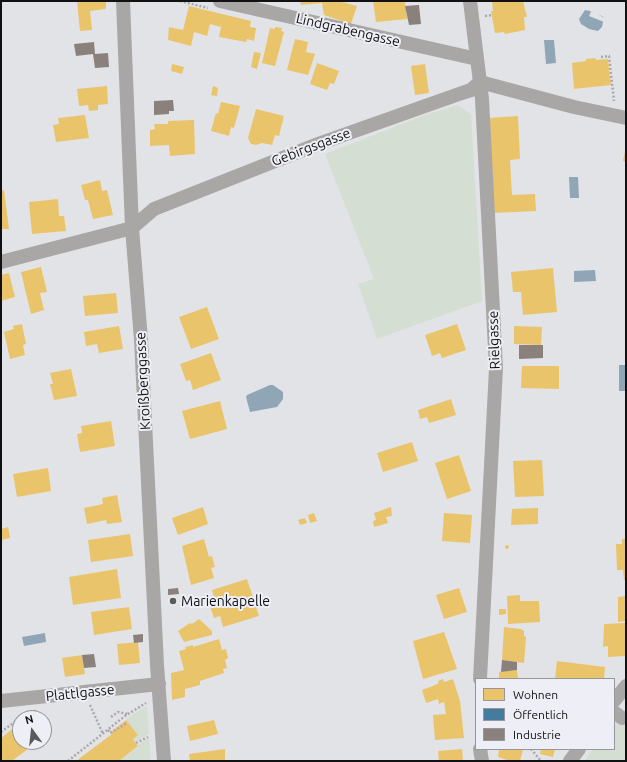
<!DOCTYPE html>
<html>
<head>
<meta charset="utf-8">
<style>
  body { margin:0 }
  #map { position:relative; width:627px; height:762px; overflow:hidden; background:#e2e3e7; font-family:Ubuntu,sans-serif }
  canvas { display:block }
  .frame { position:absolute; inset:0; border:2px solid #111113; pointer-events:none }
  .legend { position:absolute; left:475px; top:678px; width:140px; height:72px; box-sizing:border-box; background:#eeeff6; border:1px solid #96969b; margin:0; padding:5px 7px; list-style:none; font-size:12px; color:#111113 }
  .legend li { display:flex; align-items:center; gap:8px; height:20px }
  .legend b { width:20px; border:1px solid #96969b }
  .north { position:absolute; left:12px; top:710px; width:40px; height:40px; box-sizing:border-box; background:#eeeff6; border:1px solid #96969b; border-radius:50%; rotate:345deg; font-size:11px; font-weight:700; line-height:16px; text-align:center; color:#111113 }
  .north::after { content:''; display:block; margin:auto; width:14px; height:18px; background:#5a5a5d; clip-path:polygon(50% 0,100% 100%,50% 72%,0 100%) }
</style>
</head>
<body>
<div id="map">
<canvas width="627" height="762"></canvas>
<div class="frame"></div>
<ul class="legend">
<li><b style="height:11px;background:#e9c46a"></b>Wohnen</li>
<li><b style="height:11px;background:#457b9d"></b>Öffentlich</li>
<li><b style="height:11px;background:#8a817c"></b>Industrie</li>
</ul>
<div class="north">N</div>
</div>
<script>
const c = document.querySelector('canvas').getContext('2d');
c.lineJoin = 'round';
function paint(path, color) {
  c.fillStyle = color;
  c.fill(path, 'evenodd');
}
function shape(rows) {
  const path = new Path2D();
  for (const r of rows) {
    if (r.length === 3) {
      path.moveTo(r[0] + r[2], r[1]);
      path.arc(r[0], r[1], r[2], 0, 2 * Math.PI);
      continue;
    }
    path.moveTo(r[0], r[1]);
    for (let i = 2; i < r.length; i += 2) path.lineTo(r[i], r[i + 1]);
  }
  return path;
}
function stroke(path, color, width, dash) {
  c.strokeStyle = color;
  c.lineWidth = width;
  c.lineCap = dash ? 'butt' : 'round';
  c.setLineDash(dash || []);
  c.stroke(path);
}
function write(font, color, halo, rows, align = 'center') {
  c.font = font + ' Ubuntu,sans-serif';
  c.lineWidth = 4;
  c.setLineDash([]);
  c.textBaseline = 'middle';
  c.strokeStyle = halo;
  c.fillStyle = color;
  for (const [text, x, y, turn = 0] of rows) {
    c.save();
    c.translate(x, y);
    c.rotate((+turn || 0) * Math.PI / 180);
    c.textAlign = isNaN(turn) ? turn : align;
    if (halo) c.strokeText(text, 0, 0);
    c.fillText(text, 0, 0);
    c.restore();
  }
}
const green = shape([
  [458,105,471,114,482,301,377,339,358,284,374,279,325,154,422,116],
  [147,706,149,734,135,742,133,739,138,735,126,720,127,718],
  [626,711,626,761,584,761,593,749,614,749,614,723,618,722],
  [149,738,151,761,119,761,138,747,137,745]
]);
const water = shape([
  [585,10,590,11,604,17,602,27,598,31,589,29,581,24,579,19],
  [544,40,554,40,556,63,546,64],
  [569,177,578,177,579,198,570,198],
  [595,270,596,281,574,282,574,271],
  [619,365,626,365,626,391,619,391],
  [270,385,273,385,283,392,283,399,277,407,250,412,246,397,247,395],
  [45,633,46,642,24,646,22,637]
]);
const pier = shape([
  [592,9,600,12,599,15,605,18,604,22,589,16]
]);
const homes = shape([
  [77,1,106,1,106,9,90,11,92,30,80,31],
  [300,1,338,1,357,6,351,24,324,15,322,3,301,5],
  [373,1,405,1,407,19,376,22],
  [492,1,523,1,527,17,524,17,525,30,505,34,504,32,495,33,491,11,493,11],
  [189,6,251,21,250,27,256,28,254,41,247,39,246,42,219,37,221,27,210,24,207,36,194,32,191,46,168,40,169,27,183,30],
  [275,27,282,28,281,31,284,32,275,66,262,63,270,28,275,29],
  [295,39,308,42,306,52,315,54,308,75,287,70],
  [254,52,261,53,257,69,251,67],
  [595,58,596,60,608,59,611,85,574,89,572,63,586,61,586,59],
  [317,63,339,71,334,84,330,83,327,90,310,84],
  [172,64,184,67,182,74,171,71],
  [425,64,429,93,415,95,411,66],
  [107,86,108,104,98,105,98,110,89,111,88,105,79,106,77,89],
  [213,86,218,88,217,96,211,95],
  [221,102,240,106,234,128,231,127,229,136,211,131,216,113,218,114],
  [256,109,284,116,279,136,275,135,272,145,262,143,256,145,251,144,248,138],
  [85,115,89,138,56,142,53,125,59,124,58,118],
  [518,116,520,159,510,160,512,195,535,194,536,211,493,213,489,118],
  [194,120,195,154,170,156,169,145,150,146,150,130,155,129,154,124,168,124,168,121],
  [625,151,626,151,626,162,623,161],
  [100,180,102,191,107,190,113,215,93,219,88,200,85,200,81,185],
  [4,190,9,229,1,229,1,191],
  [58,199,59,216,64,216,66,231,32,234,29,202],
  [41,267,47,292,40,293,44,310,31,314,21,272],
  [553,268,557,312,523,315,521,292,513,292,511,272],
  [9,273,15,297,1,301,1,275],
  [116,293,118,313,85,316,83,296],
  [207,307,219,339,191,349,179,317],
  [22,324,26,344,23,345,25,355,10,359,4,332,14,329,13,326],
  [457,324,466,350,442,358,440,353,432,356,425,335],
  [119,326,123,349,99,353,97,344,86,346,84,332],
  [514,326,542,327,541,345,514,344],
  [211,353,221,380,193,390,190,380,186,381,180,364],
  [522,366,559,366,559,389,521,388],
  [71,369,77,396,54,400,50,384,53,384,50,373],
  [451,399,456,415,429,423,427,417,420,419,418,410],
  [220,401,227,429,190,439,182,411],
  [111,421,115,446,80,452,77,434,82,433,81,426],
  [412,442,418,461,383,472,377,453],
  [459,455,471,491,447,499,435,463],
  [542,460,544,496,515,497,513,461],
  [48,468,51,491,17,497,13,474],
  [117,495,122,522,107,524,106,520,87,524,84,508,103,504,102,498],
  [203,507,208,524,178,535,172,518],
  [391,507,392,516,386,517,388,523,374,527,373,521,376,520,374,513],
  [538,508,538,524,511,525,512,509],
  [314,513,317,521,310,523,308,515],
  [444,513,472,515,470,543,442,541],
  [305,518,307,523,300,525,298,520],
  [8,527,10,538,1,540,1,529],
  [130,534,133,556,91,562,88,540],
  [204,539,209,557,212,556,215,567,211,568,214,578,191,585,182,546],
  [622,539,626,539,626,580,624,580,623,570,617,570,616,544,622,544],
  [507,547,2],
  [117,569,121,598,73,605,69,577],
  [247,579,259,616,223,627,220,616,214,618,209,603,215,601,212,590],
  [459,588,467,612,444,619,436,595],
  [520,595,520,601,539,601,540,622,508,624,507,596],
  [626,596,626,621,618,622,618,597],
  [129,607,132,629,94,635,91,612],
  [499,609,506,609,506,614,499,615],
  [199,619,212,631,212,635,184,642,178,631,190,623,192,624],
  [626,623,626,656,608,657,608,646,603,647,604,624],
  [504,627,521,629,524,631,524,636,526,637,524,663,502,660],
  [444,632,457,669,423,679,413,641],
  [219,639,222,650,226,649,228,658,225,660,227,668,223,669,224,673,200,681,200,685,185,689,185,697,172,700,171,673,184,670,179,651,186,649,185,647,193,645,193,647],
  [138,642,140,663,119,665,117,644],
  [82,655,85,674,65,677,62,658],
  [557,661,605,667,604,679,555,679],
  [517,670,518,679,499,679,499,672],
  [443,679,444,682,453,679,460,701,464,738,435,740,433,715,446,714,444,702,439,704,438,699,426,703,422,690,433,686,439,683,438,681],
  [35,709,43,718,23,718],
  [126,720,138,735,133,739,138,746,119,761,76,761,112,734,111,732],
  [214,720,218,734,190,741,187,726],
  [20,723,20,742,37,742,12,761,1,761,1,738],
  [225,749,225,761,190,761,189,754],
  [462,749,463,761,439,761,438,751],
  [499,749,523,749,520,761,510,761,498,757],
  [541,749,555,749,553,757,540,754]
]);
const public = shape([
  [171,598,175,598,176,604,171,604]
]);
const industry = shape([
  [419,5,421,24,409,25,405,6],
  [94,42,95,54,108,53,109,67,95,68,93,54,76,56,74,44],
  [173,100,174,111,169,111,169,114,154,115,154,101],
  [519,345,543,345,543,358,519,359],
  [178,588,179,594,168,595,168,589],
  [143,634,143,642,134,643,133,635],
  [94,654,96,667,84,668,82,655],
  [502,660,517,662,517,670,501,672]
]);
const path = shape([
  [180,1,208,8],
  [485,16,492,15],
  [601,57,609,56,614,101],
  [90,705,103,734],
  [111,717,118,712,128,714],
  [20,718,28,712],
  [25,718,33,712],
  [108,730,110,733,127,723],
  [1,732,20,718],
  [136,743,148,737],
  [531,749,541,761],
  [68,761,125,716,146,703]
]);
const minor = shape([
  [123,1,132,228,141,340,157,665,164,761],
  [220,1,477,59],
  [470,1,482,99,496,368,480,679],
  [480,82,574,107,626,118],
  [1,262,132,228,154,209,318,144,459,94,471,90,480,82],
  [1,701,159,684],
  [614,701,626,686],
  [614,712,622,718],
  [480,749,482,761],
  [570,761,579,749]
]);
const markers = [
  [173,601,4,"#5a5a5d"]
];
const streetNames = [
  ["Lindgrabengasse",348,30,13],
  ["Gebirgsgasse",311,147,-21],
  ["Rielgasse",494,340,-92],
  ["Kroißberggasse",143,381,-93],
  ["Plattlgasse",80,693,-6]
];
const poiNames = [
  ["Marienkapelle",181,601]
];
paint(green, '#d5ded3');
paint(water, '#90a5b5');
paint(pier, '#e2e3e7');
paint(homes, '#e9c46a');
paint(public, '#457b9d');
paint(industry, '#8a817c');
stroke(path, '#aba8ab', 2.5, [2, 2]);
stroke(minor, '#a9a6a6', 14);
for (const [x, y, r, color] of markers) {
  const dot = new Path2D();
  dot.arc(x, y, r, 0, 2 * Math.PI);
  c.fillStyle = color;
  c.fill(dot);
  stroke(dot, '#eeeff6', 1.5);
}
write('14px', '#111113', '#eeeff6', streetNames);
write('14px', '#111113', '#eeeff6', poiNames, 'left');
</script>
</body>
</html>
